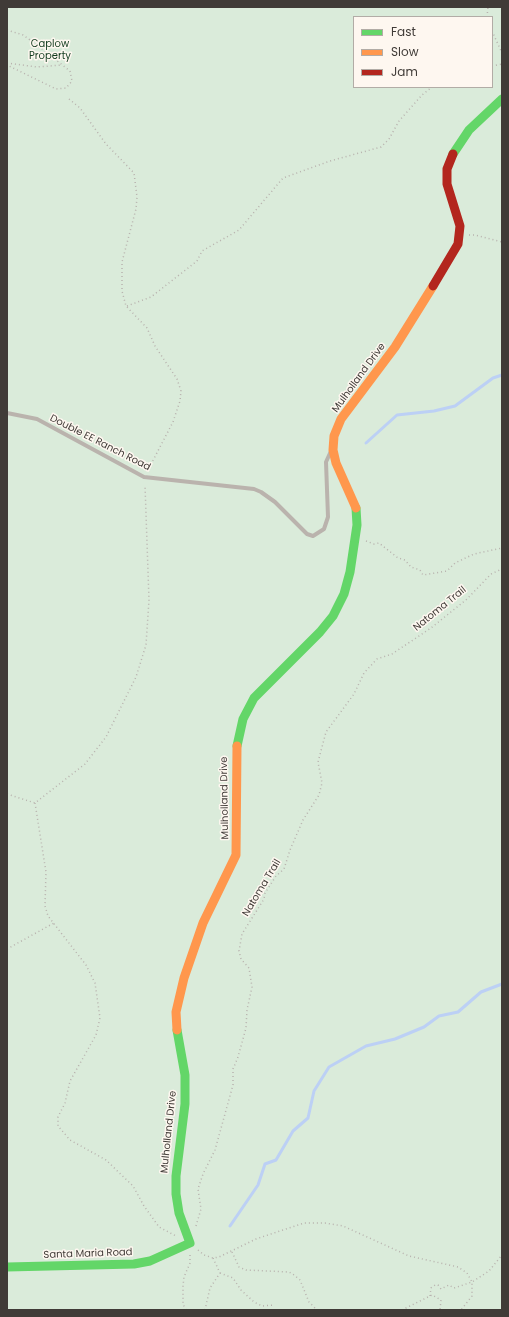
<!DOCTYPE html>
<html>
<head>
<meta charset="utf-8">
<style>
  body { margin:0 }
  #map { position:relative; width:509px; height:1317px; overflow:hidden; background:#faf7f4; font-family:Poppins,sans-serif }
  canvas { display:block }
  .frame { position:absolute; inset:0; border:8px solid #403b37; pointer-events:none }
  .legend { position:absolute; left:353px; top:16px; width:140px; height:72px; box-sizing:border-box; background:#fef7f0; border:1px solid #b2aca6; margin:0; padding:5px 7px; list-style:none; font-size:12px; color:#403b37 }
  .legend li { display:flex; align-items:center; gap:8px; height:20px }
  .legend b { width:20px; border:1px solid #b2aca6 }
</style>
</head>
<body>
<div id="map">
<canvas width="509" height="1317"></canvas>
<div class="frame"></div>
<ul class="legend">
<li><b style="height:5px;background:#63d668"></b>Fast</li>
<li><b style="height:5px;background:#ff974d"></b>Slow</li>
<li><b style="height:5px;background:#b3261e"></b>Jam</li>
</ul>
</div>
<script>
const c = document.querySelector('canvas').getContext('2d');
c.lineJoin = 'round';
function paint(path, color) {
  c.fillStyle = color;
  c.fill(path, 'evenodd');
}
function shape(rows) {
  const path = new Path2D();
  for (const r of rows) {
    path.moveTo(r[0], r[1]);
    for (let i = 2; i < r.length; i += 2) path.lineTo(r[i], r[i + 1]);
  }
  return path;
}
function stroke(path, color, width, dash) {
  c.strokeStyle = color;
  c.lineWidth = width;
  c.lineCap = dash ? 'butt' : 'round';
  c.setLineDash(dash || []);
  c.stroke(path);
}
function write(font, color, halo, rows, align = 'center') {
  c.font = font + ' Poppins,sans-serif';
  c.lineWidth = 3;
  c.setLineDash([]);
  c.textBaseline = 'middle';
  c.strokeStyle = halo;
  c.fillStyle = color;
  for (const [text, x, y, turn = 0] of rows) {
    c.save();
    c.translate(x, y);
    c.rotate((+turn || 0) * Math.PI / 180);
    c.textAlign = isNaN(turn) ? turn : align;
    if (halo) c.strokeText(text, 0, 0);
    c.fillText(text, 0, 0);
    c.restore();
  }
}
const green = shape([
  [7,7,502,7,502,1310,7,1310],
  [354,17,492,17,492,87,354,87]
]);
const stream = shape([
  [366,443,397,415,434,411,455,406,493,378,502,375],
  [230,1226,258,1185,265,1164,276,1160,293,1131,308,1118,314,1091,329,1067,366,1046,395,1039,424,1027,439,1016,458,1012,481,992,502,984]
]);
const path = shape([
  [487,17,488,7],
  [7,30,23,35,37,45,70,71,72,81,66,88,56,89,7,65],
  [492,31,502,53],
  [7,63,37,67,62,65],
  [492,66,502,64],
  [69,99,80,108,106,144,134,173,137,197,136,209,122,262,122,291,126,306,147,328,155,346,177,379,181,391,180,401,173,422,148,470],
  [469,235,475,235,502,242],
  [127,306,151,297,197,261,202,251,239,230,283,178,330,161,381,147,389,139,399,121,422,95,432,87],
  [366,541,374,544,379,543,398,558,405,560,411,567,420,570,423,575,447,571,455,563,474,554,502,548],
  [7,794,35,803,85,764,106,737,136,677,146,645,149,600,145,485],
  [35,803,46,872,45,906,48,916,86,965,95,983,100,1018,96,1035,70,1081,65,1103,58,1117,58,1126,70,1140,106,1160,133,1186,144,1206,159,1227,176,1236],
  [7,949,54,923],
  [196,1226,201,1209,198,1189,203,1174,215,1150,233,1085,233,1069,238,1057,246,1028,247,1010,252,987,249,968,241,959,239,951,242,934,264,899,265,893,276,876,284,869,290,850,303,820,319,795,322,783,318,762,326,732,354,694,364,673,377,659,392,654,431,628,467,599,491,574,502,569],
  [198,1250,204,1255,213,1258,219,1257,256,1239,304,1223,325,1223,343,1226,409,1256,458,1267,467,1273,472,1282,472,1296,461,1310],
  [232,1252,239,1267,246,1270,289,1272,294,1275,300,1280,309,1302,317,1310],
  [220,1273,233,1278,241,1290,254,1302,262,1306,275,1305],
  [430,1296,431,1288,435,1285,438,1285,441,1289,449,1285,454,1288,472,1282,489,1271,502,1255],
  [186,1310,183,1304,183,1286,184,1277,190,1263,190,1255],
  [205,1310,210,1288,220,1273,213,1258],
  [402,1310,432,1295,441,1300,440,1310]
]);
const lane = shape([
  [7,413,37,419,144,477,254,489,261,492,275,502,307,534,313,536,324,529,328,517,326,462,331,451]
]);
const fast = shape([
  [453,154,469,130,502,99],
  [237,746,243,719,254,698,320,632,333,616,344,594,350,572,357,525,356,508],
  [7,1267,134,1264,150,1261,190,1243,179,1213,176,1194,176,1176,185,1104,185,1075,177,1030]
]);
const slow = shape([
  [356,508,336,463,333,450,334,436,341,419,395,347,433,286],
  [177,1030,176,1012,184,978,203,923,236,855,237,746]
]);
const jam = shape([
  [433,286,458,244,460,226,447,184,447,169,453,154]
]);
const parkNames = [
  ["Caplow",50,44],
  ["Property",50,56]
];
const streetNames = [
  ["Mulholland Drive",359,378,-54],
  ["Double EE Ranch Road",100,443,27],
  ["Natoma Trail",440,609,-39],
  ["Mulholland Drive",225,798,-91],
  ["Natoma Trail",262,888,-59],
  ["Mulholland Drive",169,1132,-84],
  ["Santa Maria Road",88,1254,-2]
];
paint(green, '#daebda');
stroke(stream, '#bcd0f5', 3);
stroke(path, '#b8b2ae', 1.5, [1, 3]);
stroke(lane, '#bab3ad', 4);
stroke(fast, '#63d668', 9);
stroke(slow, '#ff974d', 9);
stroke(jam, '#b3261e', 9);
write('10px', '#133c1f', '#fef7f0', parkNames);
write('10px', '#403b37', '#fef7f0', streetNames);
</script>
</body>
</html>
